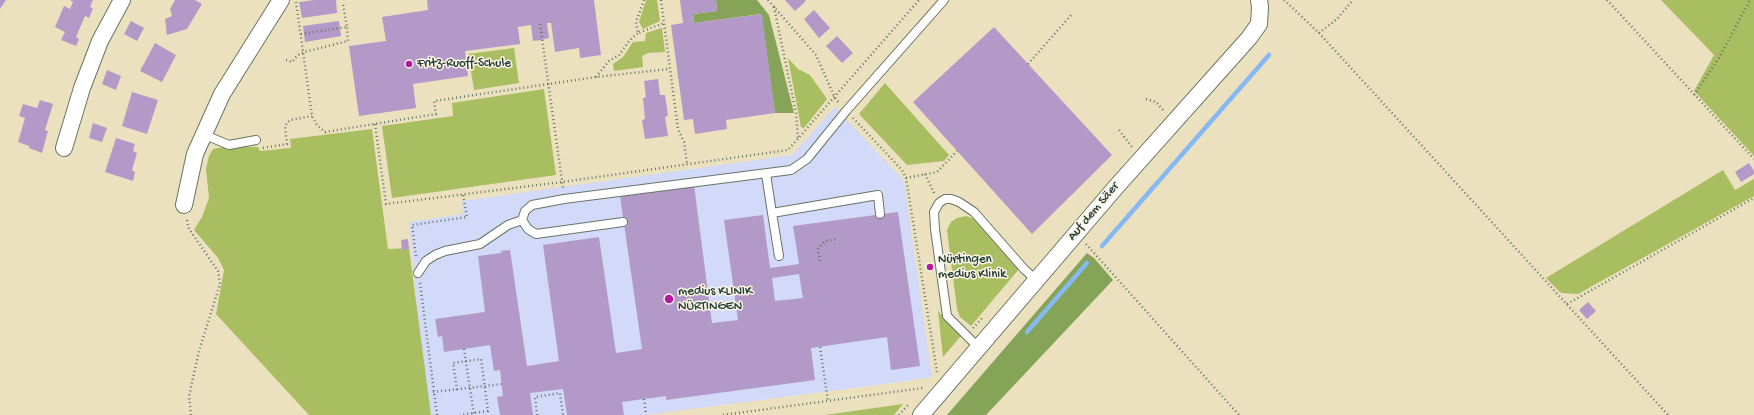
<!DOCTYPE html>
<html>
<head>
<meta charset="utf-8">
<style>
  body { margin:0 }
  canvas { display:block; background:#ece1be }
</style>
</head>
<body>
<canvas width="1754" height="415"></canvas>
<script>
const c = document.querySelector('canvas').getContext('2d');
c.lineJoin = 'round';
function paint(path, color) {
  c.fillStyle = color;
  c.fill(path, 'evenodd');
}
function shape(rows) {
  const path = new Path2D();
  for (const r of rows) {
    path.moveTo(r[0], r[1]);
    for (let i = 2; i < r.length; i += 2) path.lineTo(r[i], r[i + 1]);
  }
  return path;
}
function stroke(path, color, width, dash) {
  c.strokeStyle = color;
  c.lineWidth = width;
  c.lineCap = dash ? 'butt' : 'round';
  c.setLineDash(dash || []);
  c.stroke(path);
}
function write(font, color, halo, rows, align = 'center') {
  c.font = font + ' "Gochi Hand",sans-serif';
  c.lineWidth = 3;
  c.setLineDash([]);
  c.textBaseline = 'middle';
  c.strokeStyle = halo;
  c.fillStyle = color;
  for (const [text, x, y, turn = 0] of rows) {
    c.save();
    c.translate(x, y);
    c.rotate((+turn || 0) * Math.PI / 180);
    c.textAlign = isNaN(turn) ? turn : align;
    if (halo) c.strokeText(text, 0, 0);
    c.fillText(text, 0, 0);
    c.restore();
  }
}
const built = shape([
  [835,107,904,181,932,377,900,382,645,415,427,415,409,222,463,214,462,201,792,155]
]);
const green = shape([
  [646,0,657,0,660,21,643,29,639,22],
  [1661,0,1754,0,1754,156,1694,91,1714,55],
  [662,28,665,52,648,53,642,56,643,67,614,71,613,64,623,57,633,42,645,41,646,33],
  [514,48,519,83,474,90,468,54],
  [788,58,798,69,810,75,827,99,804,128,801,127],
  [885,83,949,155,944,161,907,165,859,114],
  [544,89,556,175,392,198,382,126,453,116,452,103],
  [372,129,388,249,409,248,431,415,309,415,216,314,224,270,218,258,194,230,202,217,209,198,206,169,209,156,213,149,224,147,258,147,260,151,291,148,290,139],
  [1723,170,1735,190,1754,179,1754,196,1578,294,1561,293,1546,278],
  [966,216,974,219,1019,269,971,326,960,317,957,309,947,230,951,222,957,218],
  [938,311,961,336,943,357],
  [903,404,894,415,825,415]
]);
const forest = shape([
  [716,0,757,0,769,15,794,113,775,113,761,14,694,23,693,14,717,11],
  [1087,253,1094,258,1113,280,986,415,947,415]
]);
const stream = shape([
  [1102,246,1269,55],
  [1027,332,1087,263]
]);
const building = shape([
  [0,0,6,0,0,9],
  [70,0,93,0,90,7,93,8,89,18,85,16,76,37,79,39,76,46,61,40,65,32,55,27,64,6,70,9,73,2],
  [175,0,195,0,202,4,187,29,167,35,165,19,172,16,170,9],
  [315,0,336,0,337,13,302,18,299,2],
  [427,0,594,0,601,55,580,58,579,48,555,52,551,23,547,23,549,38,541,40,533,41,531,25,518,27,520,44,465,51,468,76,413,84,416,108,359,116,349,46,386,41,382,17,428,10],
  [680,0,716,0,717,11,693,14,694,23,762,14,775,113,726,120,727,129,695,134,693,119,684,120,671,25,683,23],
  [785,0,805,0,806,1,795,11],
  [814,10,830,28,819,38,804,19],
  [131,21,144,28,137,41,124,34],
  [339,21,341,36,305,42,303,26],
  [994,27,1112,155,1032,234,913,102],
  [837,36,853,53,842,63,826,46],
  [155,43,176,55,162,82,140,71],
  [107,70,121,76,116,90,102,84],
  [658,79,660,95,665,95,668,116,665,117,668,136,645,139,642,120,645,119,643,98,646,97,644,81],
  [132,92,158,100,147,134,122,126],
  [40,100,53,104,45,130,48,131,42,153,29,148,29,146,18,142,25,118,19,116,23,104,37,108],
  [93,123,107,128,102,142,89,138],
  [116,138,135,144,133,151,137,153,132,170,135,172,133,181,105,172],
  [1749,163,1754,171,1754,174,1741,182,1735,172],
  [694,185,712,323,738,320,724,220,763,215,770,268,799,264,793,226,898,212,920,366,891,370,887,337,811,348,815,380,666,400,666,396,622,402,624,415,567,415,563,389,530,393,533,415,500,415,497,397,503,396,500,370,494,371,490,345,444,352,442,336,438,337,435,319,485,312,478,256,501,253,501,251,510,250,527,366,559,361,543,245,599,237,616,353,642,349,620,196],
  [799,274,803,298,775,301,772,278],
  [408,239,409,249,402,250,401,240],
  [1588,302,1596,311,1587,319,1579,310]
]);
const path = shape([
  [644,0,636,22,638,33,664,23],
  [661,0,678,129,684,142,687,164],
  [768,0,816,55,835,98,840,104],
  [1284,0,1319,33,1668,415],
  [1607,0,1754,159],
  [296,2,312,116,317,125,325,132,436,114,434,101,596,77,669,69],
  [774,7,796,113,798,139],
  [540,24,563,188],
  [1319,33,1337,19,1353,0],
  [301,34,347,27,343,4],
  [286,60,292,62,298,55,304,52,348,41,347,27],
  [1028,64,1072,14],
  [596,77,609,61,619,55,629,41,638,33],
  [1694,95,1719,58,1750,0],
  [1146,99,1156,102,1163,110,1165,108],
  [853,118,902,170,906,178,937,372],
  [375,124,386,204,562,182,788,150,919,0],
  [1119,130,1132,147],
  [263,148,287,144,285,126,290,120,312,116],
  [925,174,934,193],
  [906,178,937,172,957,151],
  [187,220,189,229,218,271,220,284,199,351,189,396,191,415],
  [1086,244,1239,415],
  [416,256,412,225,467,217,463,195],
  [820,261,818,249,825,241,838,239],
  [420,283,437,415],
  [1567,304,1754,198],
  [973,328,983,317],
  [820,347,828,401],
  [464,349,474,415],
  [457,390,453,363,481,359,488,411,460,415],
  [433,392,502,384],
  [644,399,646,415],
  [537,415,535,397,560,393,563,415],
  [723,415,923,388],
  [899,415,908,405]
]);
const service = shape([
  [205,135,229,145,256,140],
  [766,174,772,213,878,195,880,214],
  [772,213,779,256],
  [623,222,536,234,528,229,522,220,525,211,532,205,564,199,791,170,807,159,846,111,944,0],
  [418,273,426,261,435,255,445,251,480,244,508,225,522,220],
  [978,347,947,316,935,229,934,212,939,203,945,199,951,199,959,202,974,212,1024,269,1036,280]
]);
const minor = shape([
  [64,148,82,88,100,41,122,0],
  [184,205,195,154,222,94,281,0],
  [921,415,1116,187,1249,38,1259,24,1260,7,1259,0]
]);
const markers = [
  [409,64,4,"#b5179e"],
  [930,267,4,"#b5179e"],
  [669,299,5,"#b5179e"]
];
const poiNames = [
  ["Fritz-Ruoff-Schule",417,64],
  ["Nürtingen",938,260],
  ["medius Klinik",938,275],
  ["medius KLINIK",678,292],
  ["NÜRTINGEN",678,307]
];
const streetNames = [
  ["Auf dem Säer",1094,212,-50]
];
paint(built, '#d2d9f9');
paint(green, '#a9bd61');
paint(forest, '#86a457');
stroke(stream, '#86b9f4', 4.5);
paint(building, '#b299c7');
stroke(service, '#677664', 10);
stroke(minor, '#677664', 18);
stroke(path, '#677664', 2.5, [1, 3]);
stroke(service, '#fff', 8);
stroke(minor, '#fff', 16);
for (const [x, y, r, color] of markers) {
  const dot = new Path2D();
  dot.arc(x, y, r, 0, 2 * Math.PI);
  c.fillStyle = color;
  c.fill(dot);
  stroke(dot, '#fcf5e5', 1.5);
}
write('13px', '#1f3d34', '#fcf5e5', poiNames, 'left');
write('13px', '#1f3d34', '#fcf5e5', streetNames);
</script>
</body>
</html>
